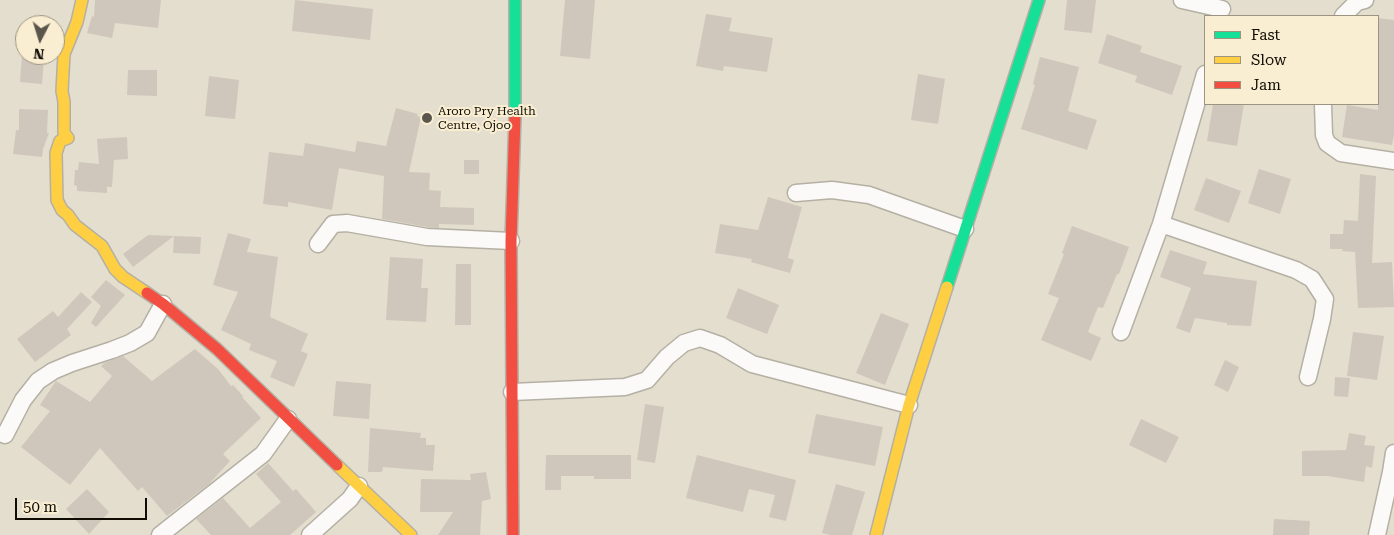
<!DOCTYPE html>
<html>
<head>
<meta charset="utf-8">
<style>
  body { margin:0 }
  #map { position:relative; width:1394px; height:535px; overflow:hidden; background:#e4dece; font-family:"Roboto Serif",serif }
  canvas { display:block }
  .legend { position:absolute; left:1204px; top:15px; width:175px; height:90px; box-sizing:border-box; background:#faeed2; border:1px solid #9c9480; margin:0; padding:6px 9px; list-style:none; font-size:15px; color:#100c04 }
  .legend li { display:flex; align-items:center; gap:10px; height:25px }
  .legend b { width:25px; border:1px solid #9c9480 }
  .north { position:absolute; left:15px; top:15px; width:50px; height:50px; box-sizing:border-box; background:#faeed2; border:1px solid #9c9480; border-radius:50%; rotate:185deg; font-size:14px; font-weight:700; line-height:20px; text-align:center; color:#100c04 }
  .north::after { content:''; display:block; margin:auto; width:18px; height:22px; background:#5a564b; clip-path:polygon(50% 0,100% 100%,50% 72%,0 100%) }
  .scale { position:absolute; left:15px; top:498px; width:132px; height:22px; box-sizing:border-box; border:2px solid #100c04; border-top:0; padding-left:6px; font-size:15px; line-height:18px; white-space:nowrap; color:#100c04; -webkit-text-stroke:4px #faeed2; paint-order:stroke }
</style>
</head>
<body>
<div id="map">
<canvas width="1394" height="535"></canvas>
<ul class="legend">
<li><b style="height:6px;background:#16e098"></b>Fast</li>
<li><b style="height:6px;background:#ffcf43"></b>Slow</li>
<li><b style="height:6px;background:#f24e42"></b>Jam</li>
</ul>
<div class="north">N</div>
<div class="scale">50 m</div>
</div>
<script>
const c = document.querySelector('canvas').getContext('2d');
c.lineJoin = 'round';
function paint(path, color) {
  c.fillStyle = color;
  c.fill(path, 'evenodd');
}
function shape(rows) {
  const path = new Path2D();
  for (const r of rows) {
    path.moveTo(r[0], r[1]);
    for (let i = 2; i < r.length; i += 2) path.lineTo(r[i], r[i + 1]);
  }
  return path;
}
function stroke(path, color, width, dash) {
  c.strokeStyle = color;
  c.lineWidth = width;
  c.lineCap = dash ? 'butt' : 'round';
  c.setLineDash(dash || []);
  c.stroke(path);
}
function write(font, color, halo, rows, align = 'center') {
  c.font = font + ' "Roboto Serif",serif';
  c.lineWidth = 4;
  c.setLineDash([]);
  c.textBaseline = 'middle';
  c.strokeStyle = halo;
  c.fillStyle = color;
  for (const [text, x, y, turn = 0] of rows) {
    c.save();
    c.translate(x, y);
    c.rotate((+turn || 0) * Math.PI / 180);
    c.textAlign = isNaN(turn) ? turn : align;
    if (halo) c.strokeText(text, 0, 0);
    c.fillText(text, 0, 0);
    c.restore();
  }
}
const building = shape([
  [95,0,161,0,158,28,115,23,112,38,87,33,92,16,94,17],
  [295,0,373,9,370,40,292,31],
  [565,0,595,0,590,59,560,56],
  [1067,0,1096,0,1092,33,1064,30],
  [706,14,732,18,729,31,773,38,767,72,724,66,723,71,696,66],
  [1378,18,1394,20,1394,135,1392,145,1342,137,1347,105,1378,110],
  [1107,34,1142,46,1140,52,1182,66,1172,95,1135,82,1137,76,1098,63],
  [22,55,44,58,42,84,20,82],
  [1040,57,1079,67,1068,111,1097,120,1087,150,1021,129,1035,85,1033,84],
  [128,70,157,70,157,96,127,95],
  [918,74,945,79,938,124,911,120],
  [209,76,239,80,235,119,205,116],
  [1213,104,1244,104,1237,146,1207,141],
  [396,108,418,114,417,116,421,117,409,172,430,173,429,190,441,191,440,207,474,208,474,225,439,224,439,228,428,227,382,219,384,176,339,168,332,210,288,202,288,207,263,204,269,152,303,156,305,143,355,152,357,141,386,146],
  [19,109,48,110,47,133,49,133,43,149,42,157,13,154,16,130,19,130],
  [127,137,128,159,114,160,112,187,107,187,107,193,77,191,77,186,74,185,75,170,78,170,79,162,99,164,97,139],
  [464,160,479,160,479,174,464,174],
  [1259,169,1291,179,1280,214,1248,203],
  [1360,174,1376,176,1372,263,1392,262,1394,307,1358,308,1355,252,1342,251,1343,249,1330,249,1330,234,1343,234,1344,220,1358,221],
  [1206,178,1241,191,1229,223,1194,210],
  [768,197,802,207,789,253,788,258,794,260,790,273,751,262,752,259,715,253,720,224,758,230],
  [1072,226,1129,247,1119,274,1117,274,1103,308,1098,307,1088,332,1101,338,1091,361,1041,340,1059,298,1048,294,1064,254,1062,253],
  [228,233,251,239,247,252,278,257,270,317,308,334,301,351,308,354,294,387,270,377,277,361,249,350,251,344,221,330,238,292,213,285],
  [148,235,174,236,133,267,123,254],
  [174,236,201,237,200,254,173,253],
  [1170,250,1207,262,1203,274,1257,281,1251,326,1227,325,1227,323,1195,318,1190,333,1176,328,1191,288,1160,277],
  [390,257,423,259,421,288,428,288,426,322,386,320],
  [456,264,471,264,471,325,455,325],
  [106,280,125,295,96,327,91,323,101,306,91,297],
  [738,288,779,305,767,334,726,318],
  [81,292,92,302,67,329,71,335,35,362,17,339,53,311,58,317],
  [881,313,909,324,885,385,856,373],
  [1353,332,1384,336,1377,380,1347,376],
  [195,349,218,369,231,386,233,385,243,396,242,397,261,418,223,454,230,461,209,484,167,516,142,487,138,491,100,448,70,485,21,447,50,411,40,405,56,381,90,402,112,376,101,366,104,363,123,356,152,381],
  [1225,360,1239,367,1228,392,1214,385],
  [1335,377,1350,378,1348,397,1334,396],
  [336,381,371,384,369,419,333,416],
  [645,404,664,407,655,463,637,460],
  [816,414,883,427,875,466,808,453],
  [1141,419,1179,437,1166,463,1129,445],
  [370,428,421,433,420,438,426,438,426,445,435,445,433,471,383,467,382,472,368,472],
  [1349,433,1366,436,1364,445,1375,446,1372,468,1366,466,1364,482,1328,476,1302,476,1302,451,1346,450],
  [546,455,631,455,631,479,594,479,594,476,561,476,561,490,545,490],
  [697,455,796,480,786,521,769,517,775,495,749,489,743,512,686,498],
  [268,463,293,491,296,489,316,512,290,535,211,535,196,519,223,498,250,528,281,502,256,474],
  [486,472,491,499,482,501,480,535,438,535,453,512,420,512,421,479,471,480,470,474],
  [836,484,865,492,852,535,831,535,822,533],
  [87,489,109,512,89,534,66,509],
  [1274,519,1310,521,1309,535,1273,535]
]);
const street = shape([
  [1182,0,1222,9],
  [1343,16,1357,2,1365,0],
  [1323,104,1324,135,1327,143,1341,153,1394,161],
  [796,193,832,190,869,195,965,229],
  [1161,224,1296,270,1312,279,1325,299,1322,319,1308,377],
  [318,244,333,224,347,223,427,237,511,241],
  [1121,332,1161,224,1205,74],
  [512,392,625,387,647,380,667,357,684,343,700,338,720,345,752,364,909,405],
  [5,435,23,400,38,381,53,371,72,363,112,350,130,343,147,333,163,304],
  [160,535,263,454,288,419],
  [310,535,350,499,359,486],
  [1377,535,1391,472,1394,453]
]);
const fast = shape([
  [515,116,515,0],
  [947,287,1039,0]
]);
const slow = shape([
  [82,0,77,22,64,54,62,91,64,102,64,133,68,138,60,141,56,153,57,200,62,210,68,215,75,225,102,246,115,269,123,277,147,293],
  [337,465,411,535],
  [876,535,909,405,947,287]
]);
const jam = shape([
  [147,293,163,304,217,349,337,465],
  [513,535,511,241,515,116]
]);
const markers = [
  [427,118,6,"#5a564b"]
];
const poiNames = [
  ["Aroro Pry Health",438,111],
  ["Centre, Ojoo",438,125]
];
paint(building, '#cfc7bc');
stroke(street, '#b5b0a4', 19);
stroke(fast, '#b5b0a4', 14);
stroke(slow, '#b5b0a4', 14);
stroke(jam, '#b5b0a4', 14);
stroke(street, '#fbfaf8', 16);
stroke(fast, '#16e098', 11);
stroke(slow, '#ffcf43', 11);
stroke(jam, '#f24e42', 11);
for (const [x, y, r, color] of markers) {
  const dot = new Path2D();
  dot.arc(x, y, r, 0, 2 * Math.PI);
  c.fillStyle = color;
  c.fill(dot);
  stroke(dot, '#faeed2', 2);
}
write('12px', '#100c04', '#faeed2', poiNames, 'left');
</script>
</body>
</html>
